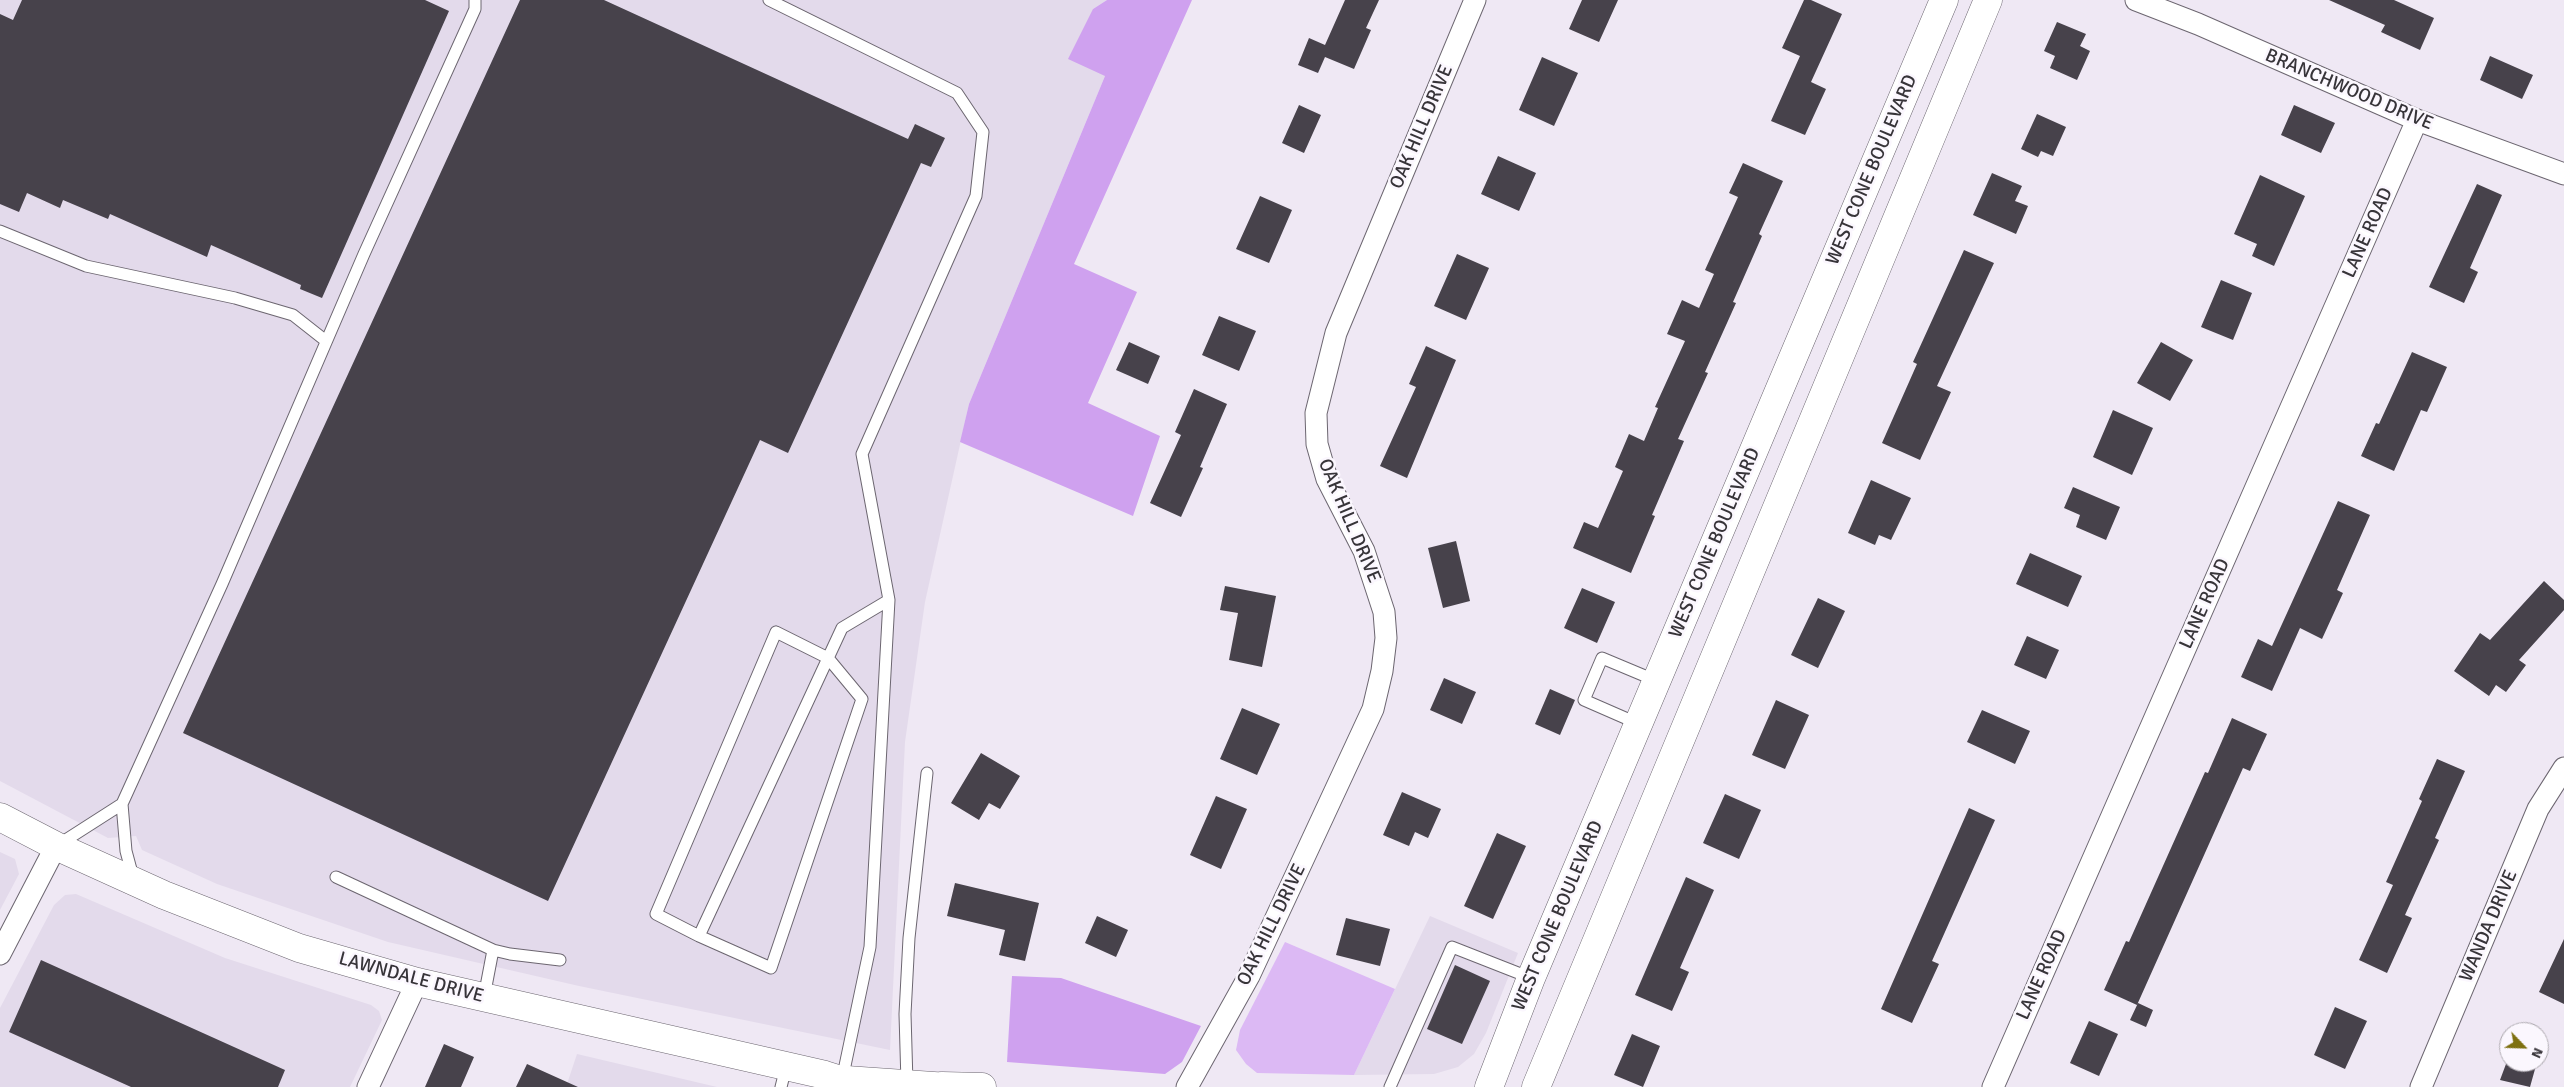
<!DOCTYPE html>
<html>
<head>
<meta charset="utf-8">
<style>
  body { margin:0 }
  #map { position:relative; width:2564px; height:1087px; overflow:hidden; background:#efe8f4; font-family:Signika,sans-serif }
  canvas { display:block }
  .north { position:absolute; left:2499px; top:1022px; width:50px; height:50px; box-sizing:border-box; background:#fbf7fe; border:1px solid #ada9af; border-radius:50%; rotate:114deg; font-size:14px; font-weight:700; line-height:20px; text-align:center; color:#373439 }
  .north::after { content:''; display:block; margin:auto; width:18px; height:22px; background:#7e7010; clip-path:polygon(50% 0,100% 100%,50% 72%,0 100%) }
</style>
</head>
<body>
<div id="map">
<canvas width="2564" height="1087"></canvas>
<div class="north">N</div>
</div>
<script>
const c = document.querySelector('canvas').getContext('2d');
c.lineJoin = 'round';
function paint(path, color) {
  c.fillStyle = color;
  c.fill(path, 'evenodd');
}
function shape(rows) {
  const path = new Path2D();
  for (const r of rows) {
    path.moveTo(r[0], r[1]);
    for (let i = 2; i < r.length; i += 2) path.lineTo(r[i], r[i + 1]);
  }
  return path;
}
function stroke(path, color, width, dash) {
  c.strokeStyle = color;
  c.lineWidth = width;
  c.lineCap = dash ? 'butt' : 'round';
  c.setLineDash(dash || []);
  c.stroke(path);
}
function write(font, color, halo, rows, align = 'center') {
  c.font = font + ' Signika,sans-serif';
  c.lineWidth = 5;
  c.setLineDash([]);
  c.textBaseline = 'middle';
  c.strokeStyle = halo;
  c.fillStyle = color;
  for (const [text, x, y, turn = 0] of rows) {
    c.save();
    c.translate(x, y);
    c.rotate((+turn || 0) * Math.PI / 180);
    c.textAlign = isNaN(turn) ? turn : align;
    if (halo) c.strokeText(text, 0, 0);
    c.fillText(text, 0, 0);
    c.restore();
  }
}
const built = shape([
  [0,0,1107,0,1093,9,1105,76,969,404,925,602,905,742,890,1050,579,986,388,942,217,884,142,850,136,836,108,838,0,781],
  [0,852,15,859,19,874,0,910],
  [76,894,225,958,371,1005,379,1011,382,1020,350,1087,0,1087,0,1008,54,905,65,895],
  [1430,916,1518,953,1486,1033,1474,1054,1458,1067,1434,1074,1354,1075],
  [577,1054,717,1087,566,1087]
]);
const green = shape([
  [1285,942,1395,989,1354,1075,1257,1073,1246,1064,1236,1050,1240,1030]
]);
const forest = shape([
  [1107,0,1192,0,1074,264,1137,292,1088,403,1160,436,1133,516,960,442,969,404,1105,76,1068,59,1093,9],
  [1012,976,1061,978,1201,1026,1182,1062,1165,1074,1007,1062]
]);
const building = shape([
  [22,0,425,0,449,11,322,298,300,289,301,285,211,245,207,257,110,214,108,219,63,200,60,208,27,193,19,212,0,204,0,14,13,20],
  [520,0,604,0,908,139,915,124,945,138,931,167,921,163,788,453,760,440,548,901,183,733],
  [1345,0,1379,0,1366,28,1371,30,1354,69,1325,57,1318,73,1298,65,1309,38,1325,45],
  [1582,0,1618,0,1599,42,1569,29],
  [1804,0,1811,0,1842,14,1811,82,1826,89,1805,135,1771,121,1800,56,1782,48],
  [2329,0,2394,0,2434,18,2420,50,2381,32,2385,25],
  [2057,22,2086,34,2080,46,2090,51,2077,80,2050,68,2055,56,2044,51],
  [2490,56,2533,75,2522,99,2480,80],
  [1542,57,1578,73,1554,126,1519,110],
  [1299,105,1321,115,1304,153,1282,143],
  [2294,105,2335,123,2321,153,2281,135],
  [2037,114,2066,127,2053,156,2041,151,2038,157,2021,149],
  [1498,156,1536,173,1519,211,1481,194],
  [1743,163,1783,181,1759,234,1762,236,1733,302,1736,303,1705,372,1708,373,1678,439,1684,441,1652,515,1655,516,1631,573,1573,548,1584,522,1598,528,1623,471,1615,467,1629,434,1644,441,1658,408,1655,407,1685,341,1667,334,1682,300,1699,308,1714,274,1705,270,1738,197,1729,193],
  [1992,173,2022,186,2015,201,2028,206,2016,234,1973,215],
  [2260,175,2305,196,2274,266,2252,256,2257,244,2234,234],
  [2477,184,2502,195,2470,268,2478,272,2464,303,2429,287],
  [1260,196,1292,210,1269,263,1236,249],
  [1964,250,1994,263,1937,386,1951,392,1920,460,1882,443,1917,364,1913,362],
  [1457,254,1489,268,1466,320,1434,306],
  [2221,280,2252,293,2233,340,2201,327],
  [1219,316,1256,331,1239,371,1202,355],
  [1129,342,1160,356,1148,384,1116,370],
  [2161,342,2193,360,2170,401,2137,383],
  [1426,346,1456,360,1407,478,1380,466,1416,387,1409,384],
  [2412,352,2447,367,2427,412,2421,410,2394,471,2361,456,2376,423,2379,424],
  [1194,389,1227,404,1200,467,1203,468,1181,517,1150,503,1181,435,1175,432],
  [2113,410,2153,428,2132,475,2093,457],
  [1871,480,1911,498,1891,540,1879,535,1875,545,1848,533],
  [2073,487,2120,507,2106,540,2076,527,2080,515,2064,508],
  [2338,501,2370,515,2337,590,2343,593,2322,639,2300,628,2272,691,2241,677,2258,639,2272,646],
  [1456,541,1470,601,1443,608,1428,548],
  [2030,553,2082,576,2068,607,2016,584],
  [2544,581,2564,600,2564,610,2519,660,2526,665,2506,692,2496,685,2489,696,2454,671,2480,633,2490,640],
  [1225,586,1276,596,1262,667,1229,660,1238,613,1220,610],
  [1582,588,1615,602,1597,643,1564,628],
  [1818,598,1845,611,1818,668,1791,655],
  [2027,636,2059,650,2046,679,2014,665],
  [1444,678,1476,692,1462,724,1430,710],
  [1550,689,1575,700,1560,735,1535,724],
  [1776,700,1809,715,1785,769,1752,755],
  [1242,708,1280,724,1257,775,1220,759],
  [1982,710,2030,731,2015,764,1967,742],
  [2232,718,2267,734,2250,771,2243,768,2137,1005,2104,990,2126,941,2129,942,2205,772,2208,773],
  [981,753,1020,776,1000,809,989,803,979,820,951,803],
  [2437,759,2465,771,2435,838,2439,840,2405,915,2412,918,2387,973,2359,960,2393,885,2386,882,2422,801,2419,799],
  [1402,792,1441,809,1428,838,1415,832,1409,846,1383,835],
  [1725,794,1761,810,1739,859,1703,843],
  [1216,796,1247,809,1221,869,1190,855],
  [1969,808,1995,820,1932,961,1939,964,1912,1023,1881,1009],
  [1497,833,1526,846,1493,919,1464,906],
  [1686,877,1714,890,1680,968,1689,972,1672,1011,1635,995],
  [955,883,1039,903,1025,961,999,955,1005,930,947,916],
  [1097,916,1128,930,1116,957,1085,943],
  [1346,918,1390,929,1380,966,1336,955],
  [2564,939,2564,1004,2539,992],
  [41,960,285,1070,278,1087,131,1087,9,1032],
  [1455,965,1490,981,1462,1044,1427,1029],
  [2138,1003,2153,1010,2146,1027,2130,1020],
  [2335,1007,2367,1021,2345,1069,2314,1055],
  [2089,1021,2118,1034,2099,1076,2070,1063],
  [1632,1034,1660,1046,1643,1087,1614,1075],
  [444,1044,474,1057,461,1087,425,1087],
  [2509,1056,2509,1062,2537,1062,2530,1087,2500,1080],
  [527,1064,578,1087,516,1087]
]);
const lane = shape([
  [769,0,957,93,983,132,976,196,862,454,889,600,870,947,842,1080],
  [0,231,86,266,235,298,293,315,326,341],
  [776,632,828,658,862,699,771,968,699,936,656,914,776,632],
  [1639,724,1584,700,1602,658,1657,681],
  [58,845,122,804],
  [133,877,126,851,122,804,222,584,364,254,475,9,475,0],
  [336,877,493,950,510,954,560,960],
  [699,936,842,628,889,600],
  [484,997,493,950],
  [907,1083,905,1014,909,938,927,773],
  [781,1087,786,1067],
  [1390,1087,1452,947,1531,978]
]);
const street = shape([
  [2136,0,2198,24,2417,120,2564,174],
  [0,954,56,846],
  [368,1087,417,982],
  [1187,1087,1249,976,1373,709,1382,671,1386,638,1384,612,1364,551,1327,479,1317,444,1316,413,1336,333,1475,0],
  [1993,1087,2417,120],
  [2421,1087,2538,809,2564,768]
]);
const secondary = shape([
  [0,817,56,846,164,895,299,948,417,982,825,1075,863,1087],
  [846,1080,948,1087],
  [942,1086,982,1087]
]);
const primary = shape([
  [1489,1087,1531,978,1944,0],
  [1536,1087,1988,0]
]);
const streetNames = [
  ["BRANCHWOOD DRIVE",2349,90,23],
  ["OAK HILL DRIVE",1422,127,-67],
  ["WEST CONE BOULEVARD",1872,170,-67],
  ["LANE ROAD",2368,233,-66],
  ["OAK HILL DRIVE",1349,521,67],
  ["WEST CONE BOULEVARD",1715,543,-67],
  ["LANE ROAD",2205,604,-66],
  ["WEST CONE BOULEVARD",1558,916,-67],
  ["OAK HILL DRIVE",1272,925,-64],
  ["WANDA DRIVE",2489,926,-67],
  ["LANE ROAD",2042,975,-66],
  ["LAWNDALE DRIVE",411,978,15]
];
paint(built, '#e3daeb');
paint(green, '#dcb9f4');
paint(forest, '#cfa1ef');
paint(building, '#47424b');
stroke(lane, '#6c6670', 13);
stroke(street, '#6c6670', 23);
stroke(secondary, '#6c6670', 29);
stroke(primary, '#6c6670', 29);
stroke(lane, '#fff', 11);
stroke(street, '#fff', 21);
stroke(secondary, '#fff', 28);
stroke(primary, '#fff', 28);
write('19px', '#373439', '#fbf7fe', streetNames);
</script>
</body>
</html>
